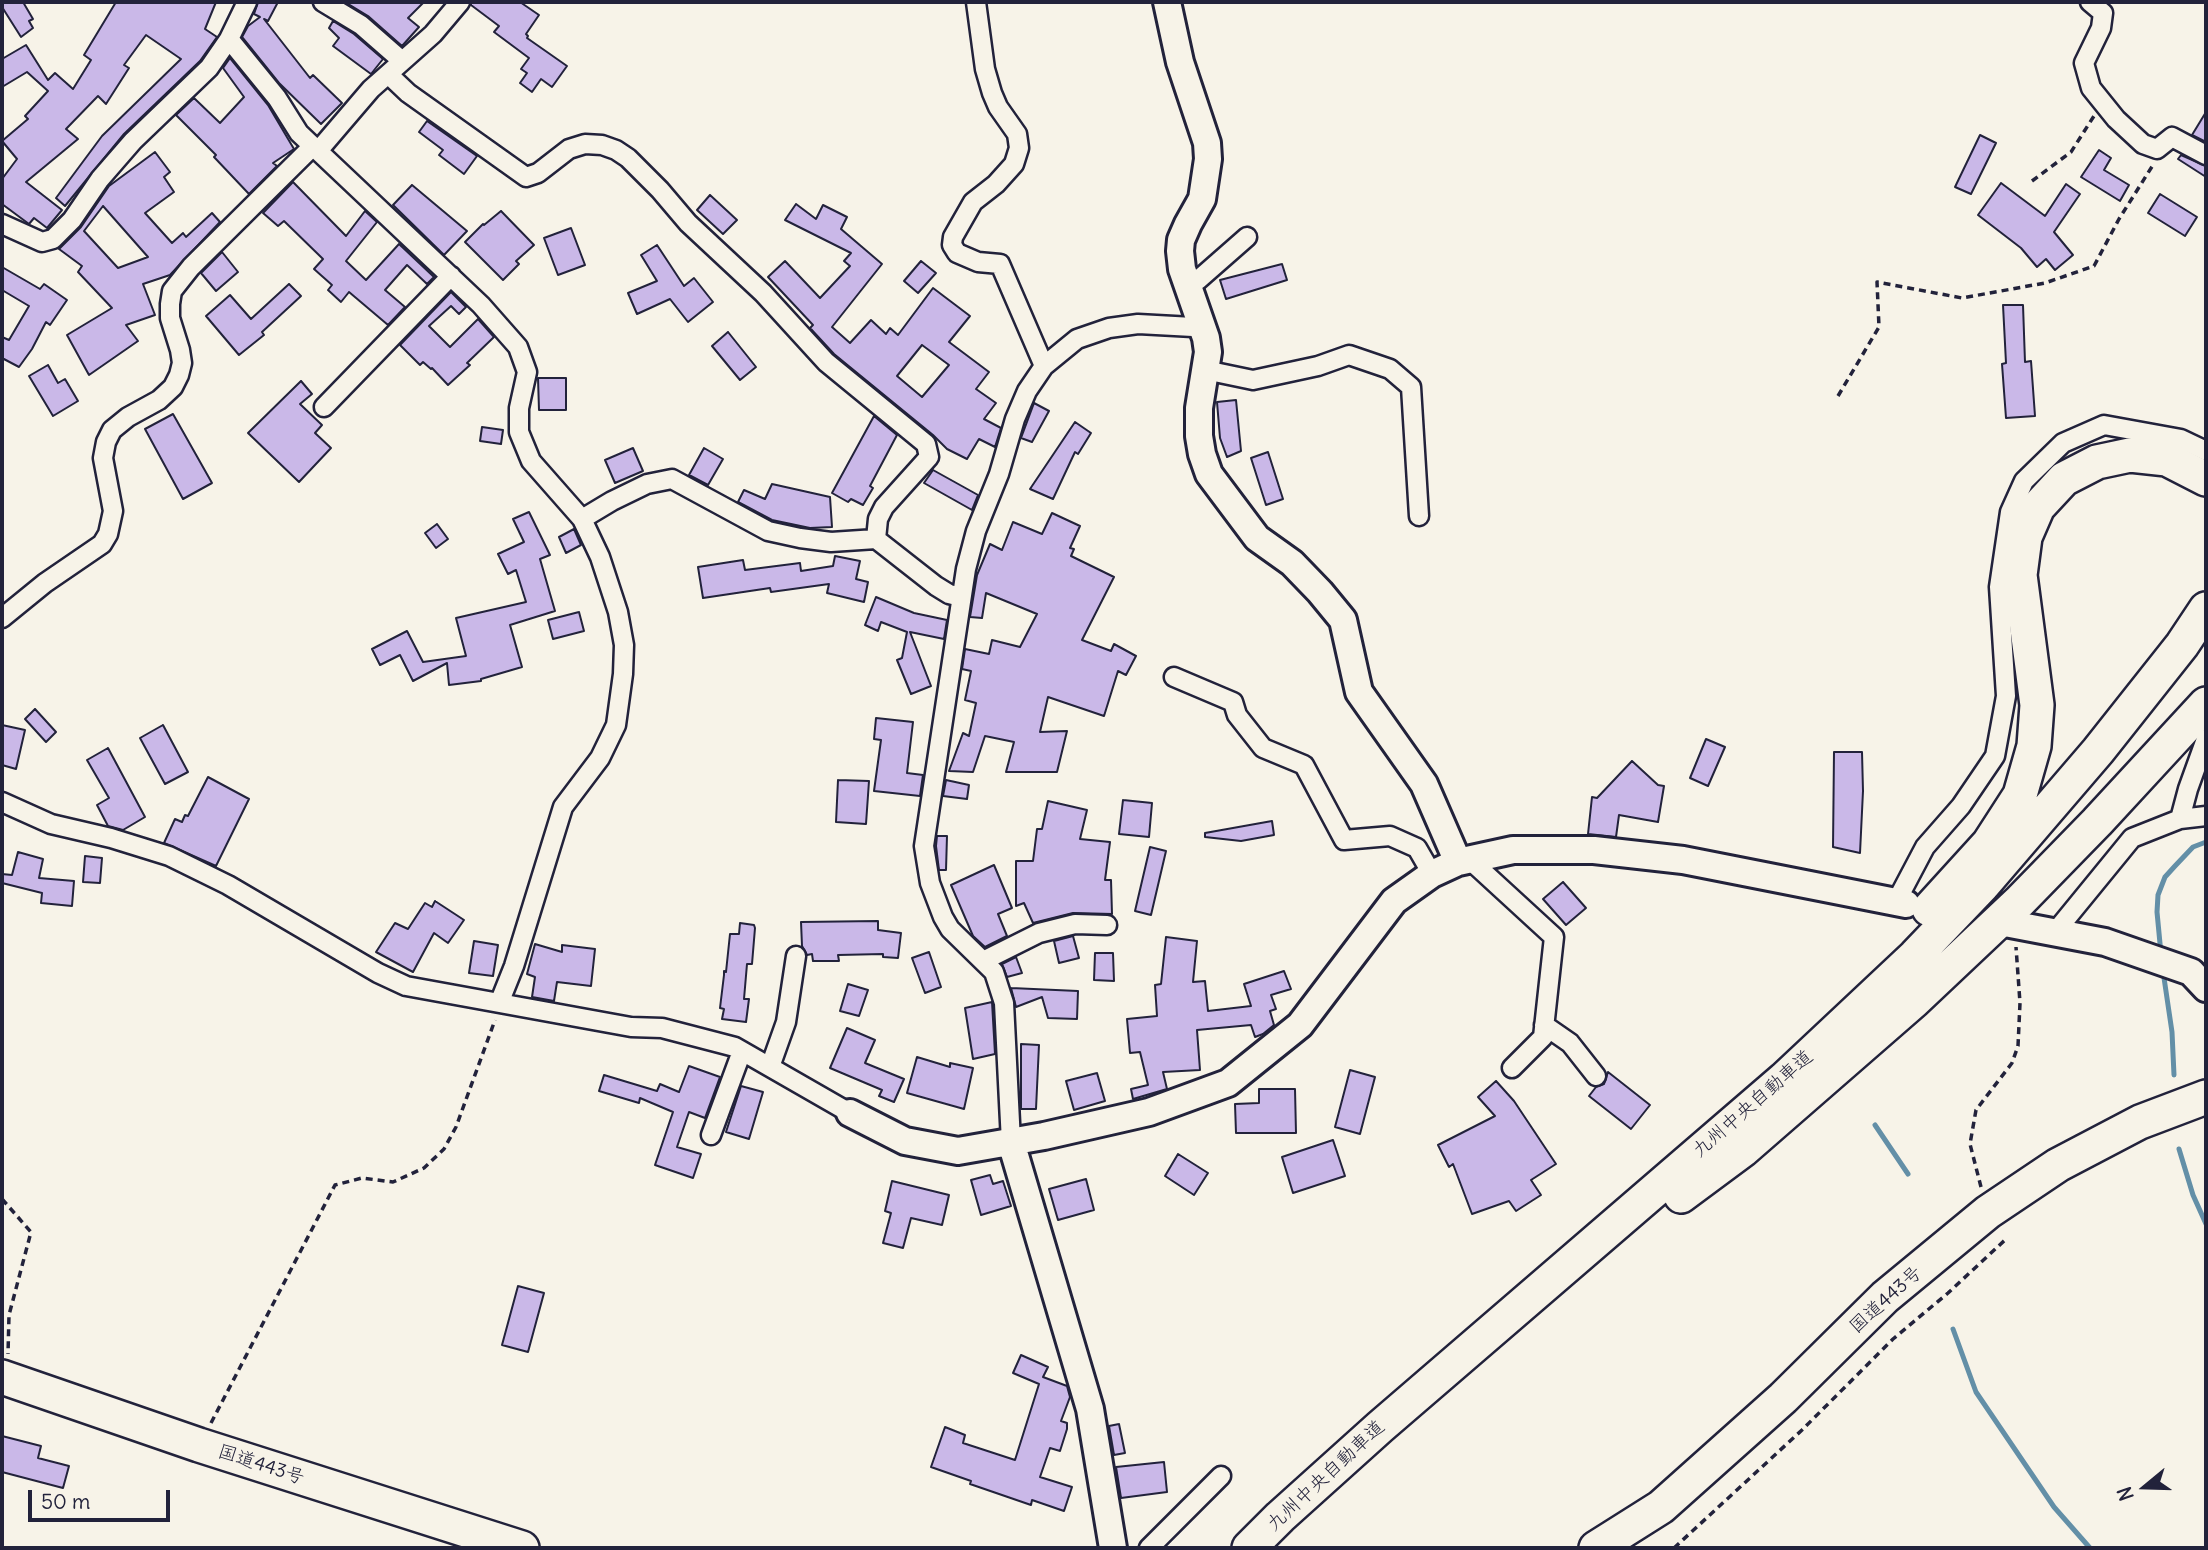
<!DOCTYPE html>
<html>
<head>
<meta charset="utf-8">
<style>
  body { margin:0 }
  #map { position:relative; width:2208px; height:1550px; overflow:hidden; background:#f7f3e8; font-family:Delius,sans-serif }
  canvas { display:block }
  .frame { position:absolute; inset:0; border:4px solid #22223b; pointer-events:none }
  .north { position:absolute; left:2110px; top:1452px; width:70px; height:70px; -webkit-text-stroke:5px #f7f3e8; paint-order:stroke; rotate:251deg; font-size:19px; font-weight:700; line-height:28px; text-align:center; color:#22223b }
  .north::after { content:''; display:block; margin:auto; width:24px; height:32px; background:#22223b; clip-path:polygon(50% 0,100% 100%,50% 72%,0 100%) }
  .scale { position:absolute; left:28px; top:1490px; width:142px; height:32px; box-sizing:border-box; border:4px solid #22223b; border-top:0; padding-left:9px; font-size:21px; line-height:24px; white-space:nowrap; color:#22223b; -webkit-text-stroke:5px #f7f3e8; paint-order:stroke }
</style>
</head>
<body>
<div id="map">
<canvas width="2208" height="1550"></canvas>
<div class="frame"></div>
<div class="north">N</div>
<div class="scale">50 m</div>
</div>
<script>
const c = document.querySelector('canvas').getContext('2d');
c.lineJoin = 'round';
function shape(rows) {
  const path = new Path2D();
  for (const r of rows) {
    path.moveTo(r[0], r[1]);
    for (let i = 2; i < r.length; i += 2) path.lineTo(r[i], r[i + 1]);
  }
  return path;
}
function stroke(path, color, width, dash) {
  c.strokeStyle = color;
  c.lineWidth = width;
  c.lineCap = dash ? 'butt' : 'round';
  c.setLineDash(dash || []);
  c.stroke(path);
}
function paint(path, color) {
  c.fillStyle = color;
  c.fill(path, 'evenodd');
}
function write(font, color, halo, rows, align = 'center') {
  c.font = font + ' Delius,"Klee One",sans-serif';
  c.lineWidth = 6;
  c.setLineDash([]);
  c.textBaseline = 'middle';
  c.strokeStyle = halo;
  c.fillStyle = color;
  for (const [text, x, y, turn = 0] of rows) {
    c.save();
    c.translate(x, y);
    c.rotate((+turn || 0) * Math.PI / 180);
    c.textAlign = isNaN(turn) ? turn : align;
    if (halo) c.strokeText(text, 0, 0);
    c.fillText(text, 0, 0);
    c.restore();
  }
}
const stream = shape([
  [2161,954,2157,912,2158,895,2165,877,2175,866,2193,847,2206,842],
  [2163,971,2172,1032,2174,1075],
  [1875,1125,1908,1174],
  [2179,1149,2193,1195,2206,1224],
  [1953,1329,1976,1392,2054,1507,2090,1548]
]);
const building = shape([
  [2,2,23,2,33,19,29,21,33,28,21,37,2,7,2,2],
  [116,2,216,2,205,29,217,37,200,61,124,134,65,206,56,198,102,136,181,59,146,35,124,65,129,68,106,104,98,96,66,129,78,139,26,182,62,210,47,228,34,218,29,224,2,204,2,179,17,159,2,141,28,119,25,116,48,91,27,72,2,87,2,59,26,45,48,80,55,73,73,89,91,60,84,55,116,2],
  [258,2,278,2,268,21,264,19,310,78,313,75,342,103,321,124,279,83,242,37,248,26,260,17,254,14,258,2],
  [345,2,424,2,408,18,419,27,402,46,368,16,345,2],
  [471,2,520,2,539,15,526,34,528,36,527,38,567,66,552,87,541,79,532,92,520,83,527,73,521,69,529,58,494,32,499,26,471,5,471,2],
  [333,21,354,34,383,59,371,74,333,46,339,38,329,28,333,21],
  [230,58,268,105,294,149,273,163,277,166,249,194,214,157,216,155,176,115,194,98,220,123,244,97,223,68,230,58],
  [2206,112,2206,142,2192,135,2206,112],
  [427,121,477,156,464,174,439,155,443,150,419,132,427,121],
  [1980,135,1996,143,1971,194,1955,187,1980,135],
  [2099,150,2111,158,2104,170,2129,185,2120,201,2081,177,2099,150],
  [155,152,170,172,164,177,174,192,145,213,172,243,183,233,186,237,212,213,220,222,170,275,143,284,155,315,126,325,138,341,89,375,67,335,112,308,78,272,82,266,59,249,81,227,109,186,155,152],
  [103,206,148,257,118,268,84,231,103,206],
  [2181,155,2206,166,2206,177,2178,159,2181,155],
  [293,182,346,236,365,211,377,222,346,261,366,280,399,244,434,277,427,284,407,265,385,290,405,307,388,325,349,292,341,302,328,290,332,285,314,269,323,259,284,221,278,226,263,213,293,182],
  [2001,183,2045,216,2066,184,2080,194,2054,232,2073,255,2055,270,2046,259,2037,267,2021,248,1978,215,2001,183],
  [412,185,467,231,444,255,393,205,412,185],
  [2160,194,2197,217,2185,236,2148,213,2160,194],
  [710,195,737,220,723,234,697,210,710,195],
  [796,204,816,219,823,205,847,217,841,229,882,264,832,327,850,343,871,320,886,334,890,328,898,335,933,288,970,316,949,342,989,372,976,389,996,403,984,419,1001,428,995,447,979,439,967,459,947,449,933,435,834,354,810,328,813,325,768,277,785,261,820,298,850,266,844,261,851,253,785,220,796,204],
  [922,345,949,365,922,397,897,376,922,345],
  [501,211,534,245,516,261,519,264,503,280,465,242,483,224,484,225,501,211],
  [571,228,585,265,558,275,544,238,571,228],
  [657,245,684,286,694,278,713,302,688,322,670,299,637,314,628,293,657,281,641,255,657,245],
  [222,252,238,272,216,291,201,273,222,252],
  [921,261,936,273,918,293,904,281,921,261],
  [1282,264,1287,280,1226,299,1220,280,1282,264],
  [2,267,40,289,44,284,67,300,50,325,46,322,32,349,19,367,2,358,2,337,9,340,29,306,2,290,2,267],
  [289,284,301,296,262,332,264,335,239,355,206,316,230,295,251,319,289,284],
  [451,292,466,307,459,314,451,306,429,326,450,347,478,319,494,337,467,363,470,365,448,385,432,368,431,369,423,362,420,365,400,345,451,292],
  [2003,305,2023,305,2025,362,2031,361,2035,416,2006,418,2002,364,2006,363,2003,305],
  [728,332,756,367,740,380,712,346,728,332],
  [48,365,58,383,65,379,78,401,53,416,29,376,48,365],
  [538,378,566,378,566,410,539,410,538,378],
  [301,381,312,394,300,404,322,425,315,433,331,448,299,482,248,433,301,381],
  [1236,400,1241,451,1227,457,1220,438,1217,402,1236,400],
  [1034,403,1049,411,1032,442,1021,438,1034,403],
  [173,414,212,483,183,499,145,429,173,414],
  [874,416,897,435,870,486,873,488,863,505,851,499,848,502,832,493,874,416],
  [1075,422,1091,433,1078,454,1075,452,1053,499,1030,489,1075,422],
  [482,427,503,430,501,444,480,441,482,427],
  [633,448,643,471,615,483,605,460,633,448],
  [704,448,723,459,708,485,689,475,704,448],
  [1268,452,1283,499,1266,505,1251,458,1268,452],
  [933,470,978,495,972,510,924,483,933,470],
  [772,484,830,497,832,527,810,528,772,520,738,502,744,490,765,499,772,484],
  [529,512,550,555,540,559,555,611,510,625,522,667,481,679,481,681,449,685,447,663,413,681,400,655,380,665,372,649,407,631,423,662,466,656,456,618,526,602,516,570,508,574,498,554,524,542,513,519,529,512],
  [1052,513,1080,526,1070,548,1074,549,1071,556,1114,577,1082,640,1111,651,1114,644,1136,656,1126,675,1118,671,1104,716,1048,697,1040,732,1067,731,1057,772,1006,772,1014,742,985,736,973,772,949,771,963,733,969,736,976,703,965,700,971,671,962,669,965,649,989,654,992,640,1020,647,1037,614,986,593,982,618,970,617,977,575,990,544,1002,550,1013,522,1042,534,1052,513],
  [437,524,448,539,436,548,425,533,437,524],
  [574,529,581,545,566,553,559,537,574,529],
  [835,556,860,561,856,579,868,582,864,602,827,593,829,584,771,592,770,588,703,598,698,567,743,560,745,570,800,563,801,571,833,566,835,556],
  [876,597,914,613,947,620,944,639,910,632,931,686,911,694,897,660,902,658,907,632,881,622,878,631,865,625,876,597],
  [579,612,584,631,553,639,548,620,579,612],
  [35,709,56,732,46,742,25,719,35,709],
  [876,718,913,722,907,773,923,775,920,796,874,791,881,740,874,739,876,718],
  [2,725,25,730,16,769,2,765,2,725],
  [163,725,188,772,165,784,140,738,163,725],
  [1706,739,1725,747,1708,786,1690,778,1706,739],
  [108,748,145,817,123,830,108,826,97,805,109,798,87,760,108,748],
  [1834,752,1862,752,1863,791,1860,853,1833,847,1834,752],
  [1632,761,1658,785,1664,786,1658,822,1619,815,1616,837,1588,834,1592,797,1597,798,1632,761],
  [208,777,249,799,216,866,164,843,175,819,182,822,185,815,188,816,208,777],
  [838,780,869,781,866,824,836,822,838,780],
  [946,780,969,785,967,799,943,796,946,780],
  [1123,800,1152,803,1149,837,1119,834,1123,800],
  [1048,801,1087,810,1080,839,1110,842,1105,880,1111,880,1112,914,1073,913,1033,923,1024,903,1016,906,1016,861,1033,861,1037,829,1042,829,1048,801],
  [1272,821,1274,835,1241,841,1205,837,1205,833,1272,821],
  [937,836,947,836,946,870,939,870,936,846,937,836],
  [1150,847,1166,851,1151,915,1135,911,1150,847],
  [18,852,43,859,39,878,74,881,72,906,41,903,42,893,2,883,2,874,12,875,18,852],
  [85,856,102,858,100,883,83,882,85,856],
  [994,865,1012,908,998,914,1007,936,985,947,973,936,951,885,994,865],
  [1563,882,1586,908,1566,925,1543,899,1563,882],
  [435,901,464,920,448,943,434,933,413,972,376,952,395,923,408,929,425,903,432,907,435,901],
  [878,921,878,930,901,933,898,958,883,957,883,954,838,955,839,961,813,961,812,954,807,955,802,946,801,922,878,921],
  [740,923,754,925,755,928,752,964,747,964,744,999,749,999,746,1022,722,1019,724,1009,720,1008,724,975,724,971,726,972,730,934,739,934,740,923],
  [1073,936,1079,958,1059,963,1054,941,1073,936],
  [1166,937,1197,941,1193,982,1205,981,1208,1011,1251,1006,1244,984,1284,971,1291,989,1271,995,1276,1009,1270,1011,1274,1025,1263,1034,1255,1037,1251,1025,1197,1030,1200,1070,1163,1072,1167,1089,1133,1099,1131,1089,1148,1085,1140,1052,1130,1053,1127,1019,1157,1016,1155,985,1161,984,1166,937],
  [474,941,498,945,493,976,469,973,474,941],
  [535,944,562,952,562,945,595,949,591,986,557,982,554,1001,532,997,535,977,527,974,535,944],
  [929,952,941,987,925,993,912,958,929,952],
  [1095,953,1113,953,1114,981,1094,980,1095,953],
  [1016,957,1022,973,1007,977,1002,964,1016,957],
  [848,984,868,990,859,1016,840,1011,848,984],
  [1011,988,1078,991,1077,1019,1048,1018,1042,997,1016,1007,1011,988],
  [992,1002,995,1054,973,1059,965,1008,992,1002],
  [847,1028,875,1040,865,1063,904,1079,894,1102,879,1096,882,1090,830,1068,847,1028],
  [1021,1044,1039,1045,1036,1109,1021,1109,1021,1044],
  [917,1057,950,1067,950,1063,973,1068,964,1109,907,1093,917,1057],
  [689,1066,720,1077,705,1118,689,1112,677,1147,701,1154,693,1178,655,1165,673,1112,640,1098,639,1103,599,1091,604,1075,657,1091,660,1084,679,1092,689,1066],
  [1350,1070,1375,1077,1360,1134,1335,1127,1350,1070],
  [1608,1072,1650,1105,1631,1129,1589,1096,1596,1087,1604,1084,1608,1072],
  [1097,1073,1105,1101,1074,1110,1066,1081,1097,1073],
  [1496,1081,1514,1101,1556,1164,1531,1180,1541,1195,1516,1211,1509,1201,1472,1214,1453,1164,1449,1167,1438,1145,1495,1116,1478,1097,1496,1081],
  [741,1086,763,1092,749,1139,726,1132,741,1086],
  [1259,1089,1295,1089,1296,1133,1236,1133,1235,1104,1259,1103,1259,1089],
  [1333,1140,1345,1176,1293,1193,1282,1157,1333,1140],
  [1178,1154,1208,1173,1194,1195,1165,1176,1178,1154],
  [990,1175,993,1184,1003,1181,1011,1206,981,1215,971,1180,990,1175],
  [1086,1179,1094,1210,1058,1220,1049,1189,1086,1179],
  [892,1181,949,1195,942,1225,911,1218,903,1248,883,1243,891,1213,885,1211,892,1181],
  [518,1286,544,1293,528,1352,502,1345,518,1286],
  [1021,1355,1048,1367,1043,1377,1067,1386,1070,1397,1061,1421,1067,1423,1067,1429,1060,1451,1050,1448,1040,1477,1072,1487,1064,1511,1032,1500,1031,1505,970,1484,971,1481,931,1467,945,1427,965,1435,963,1443,1015,1460,1039,1384,1013,1373,1021,1355],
  [1119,1424,1125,1453,1114,1455,1109,1426,1119,1424],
  [2,1436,41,1446,38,1458,69,1466,63,1488,2,1472,2,1436],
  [1164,1462,1167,1492,1121,1498,1116,1467,1164,1462]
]);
const path = shape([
  [2032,181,2071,152,2094,116],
  [1838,396,1879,327,1877,282,1962,298,2045,283,2094,266,2119,219,2153,165],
  [1981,1187,1970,1144,1976,1110,2012,1063,2018,1046,2020,1003,2016,947],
  [2,1199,31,1232,9,1315,8,1354],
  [211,1423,335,1185,362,1178,393,1182,424,1168,444,1149,456,1127,495,1020],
  [1674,1548,1802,1430,1893,1339,1948,1293,2005,1240]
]);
const street = shape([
  [323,2,361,25,401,60],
  [976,2,985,69,992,93,998,107,1017,134,1019,148,1014,164,996,184,973,202,953,237,952,245,957,253,978,262,1000,264,1044,366],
  [2090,2,2103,13,2101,28,2084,63,2091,88,2116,119,2143,144,2157,149,2172,137,2206,155],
  [229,39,277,98,299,133,481,305,518,347,527,372,519,408,519,432,531,461,582,519,600,557,618,612,624,645,623,674,616,725,600,758,563,807,514,966,500,1001],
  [388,74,433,34,460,2],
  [318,151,371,89,388,74,408,93,526,177,538,173,569,149,585,144,602,145,616,150,628,158,660,190,688,223,763,293,826,362,926,444,929,457,884,507,878,519,876,539,936,586,949,594,961,597],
  [2,224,42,242,53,239,72,220,100,179,133,141,209,68,229,39,247,2],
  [1187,285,1198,280,1247,237],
  [1205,370,1253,380,1318,366,1349,355,1390,369,1411,387,1419,516],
  [324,407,451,276],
  [582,519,612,501,647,484,672,479,768,531,800,538,831,542,876,539],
  [2,618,45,583,102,544,108,534,113,511,103,458,106,442,112,430,128,417,159,400,173,387,179,375,182,363,180,350,170,318,170,304,172,291,191,267,312,147],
  [1174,677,1233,702,1237,715,1263,748,1304,765,1344,840,1390,836,1417,848,1432,874],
  [2,802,51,824,111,838,169,856,228,885,378,973,406,986,631,1027,662,1028,735,1047,850,1113],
  [2180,819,2188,789,2206,739],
  [1469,859,1554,937,1543,1037,1512,1068],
  [1896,902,1925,847,1961,806,1995,756,2006,696,1999,587,2010,512,2024,481,2063,443,2104,425,2181,439,2206,451],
  [2056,931,2132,838,2180,819,2206,816],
  [983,961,1039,933,1075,924,1107,925],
  [1544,1025,1570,1043,1596,1076],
  [770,1067,786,1022,796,956],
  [711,1135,742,1051],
  [1011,1142,1004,1003,994,972,950,929,943,917,930,883,924,846,966,569,976,531,999,474,1015,419,1027,391,1044,366,1077,339,1109,328,1138,324,1193,327,1201,325],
  [1149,1548,1221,1476]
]);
const secondary = shape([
  [1167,2,1180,62,1207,143,1208,159,1202,199,1188,224,1181,240,1180,251,1182,269,1206,338,1208,352,1199,408,1199,436,1202,454,1209,474,1257,538,1292,563,1320,592,1343,620,1359,692,1424,784,1458,862],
  [2005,923,2105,942,2191,972,2206,988],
  [850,1113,905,1141,958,1151,1044,1136,1149,1112,1228,1083,1300,1025,1394,901,1432,874,1458,862,1513,850,1594,850,1683,860,1906,904],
  [1011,1142,1090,1409,1113,1548]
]);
const highway = shape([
  [1929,909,1989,843,2020,795,2034,746,2037,705,2020,575,2025,537,2038,507,2064,479,2097,462,2130,455,2167,459,2206,479],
  [1681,1196,1743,1150,1914,1001,2020,901,2097,822,2206,704],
  [2,1377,199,1445,522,1548],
  [1249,1548,1280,1517,1380,1427,1784,1079,1915,956,1983,885,2098,751,2182,645,2206,609],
  [1596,1548,1661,1507,1783,1398,1885,1297,1988,1212,2058,1165,2140,1122,2206,1097]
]);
const streetNames = [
  ["九州中央自動車道",1753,1104,-41],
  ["国道443号",1886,1300,-42],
  ["国道443号",261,1465,18],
  ["九州中央自動車道",1326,1476,-43]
];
stroke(stream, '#638fa7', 5);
paint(building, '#cab8e8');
stroke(building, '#22223b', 2);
stroke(street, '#22223b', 23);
stroke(secondary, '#22223b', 32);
stroke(highway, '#22223b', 38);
stroke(path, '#22223b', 3.5, [7, 5]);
stroke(street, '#f7f3e8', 18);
stroke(secondary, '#f7f3e8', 26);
stroke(highway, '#f7f3e8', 33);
write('19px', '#22223b', '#f7f3e8', streetNames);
</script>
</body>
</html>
